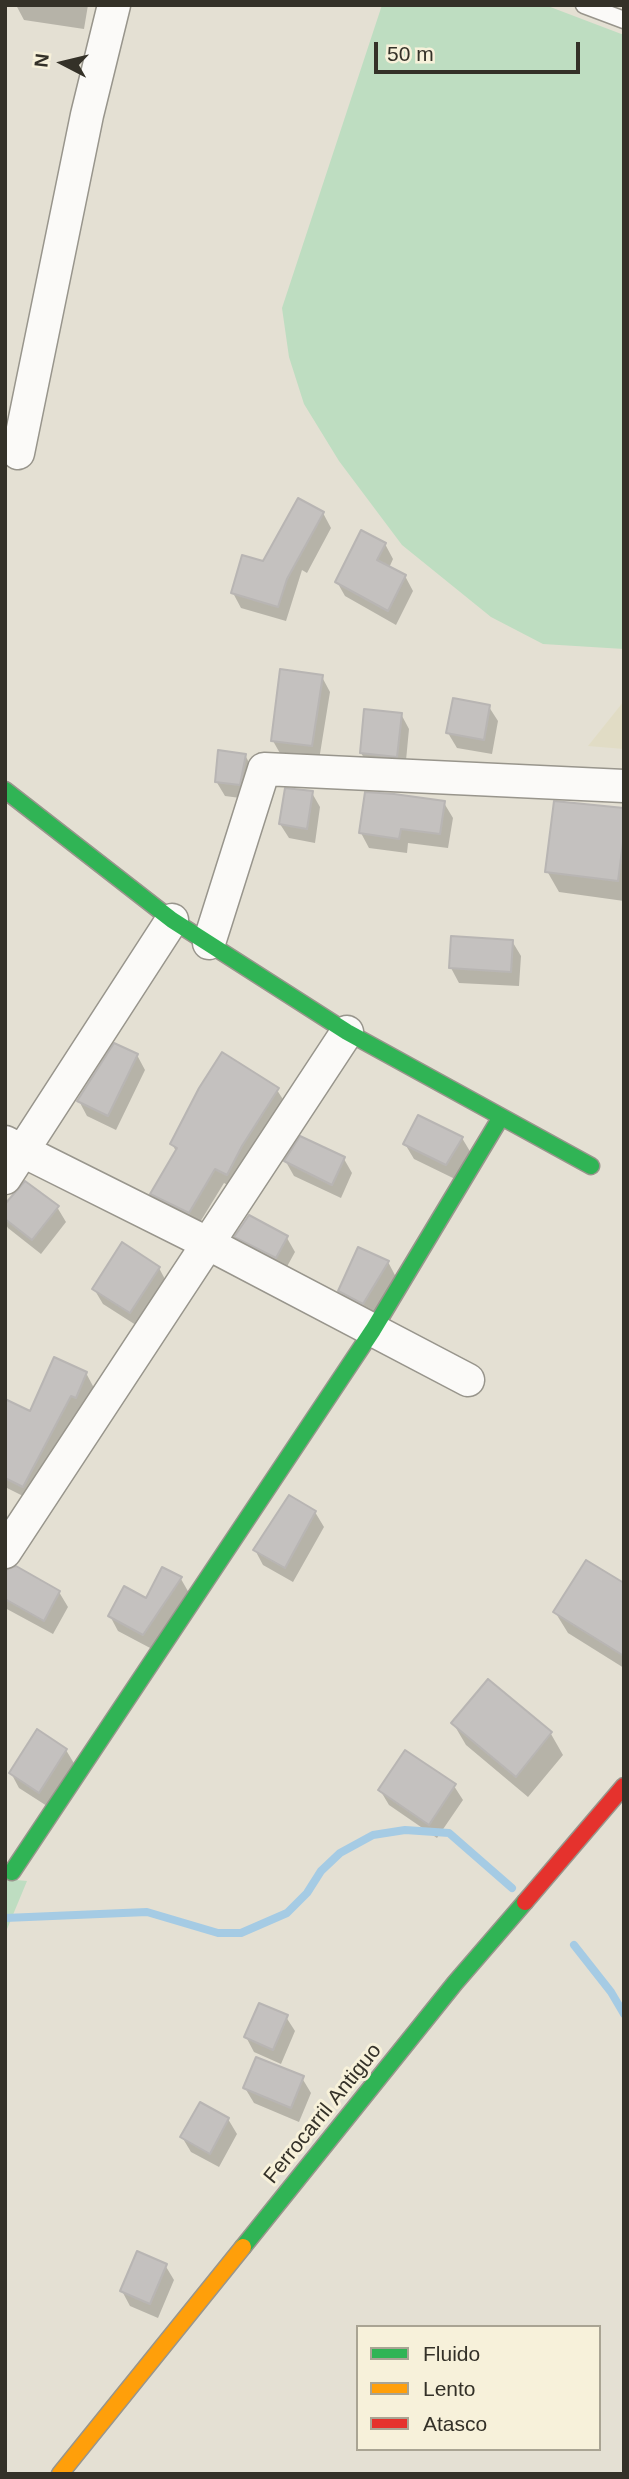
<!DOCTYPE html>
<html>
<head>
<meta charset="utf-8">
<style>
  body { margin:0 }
  #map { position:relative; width:629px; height:2479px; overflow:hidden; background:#e4e0d3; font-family:Helvetica,sans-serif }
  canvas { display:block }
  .frame { position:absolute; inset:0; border:7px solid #343128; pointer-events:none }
  .legend { position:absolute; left:356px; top:2325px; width:245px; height:126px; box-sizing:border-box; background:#f7f1da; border:2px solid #a9a493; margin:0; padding:9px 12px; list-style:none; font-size:21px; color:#343128 }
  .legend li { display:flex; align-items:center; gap:14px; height:35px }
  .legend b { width:35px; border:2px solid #a9a493 }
  .north { position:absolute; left:28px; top:28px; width:70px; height:70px; -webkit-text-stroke:5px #f7f1da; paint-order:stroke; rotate:277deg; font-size:19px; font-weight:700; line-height:28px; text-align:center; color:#343128 }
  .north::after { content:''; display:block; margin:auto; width:24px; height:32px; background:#343128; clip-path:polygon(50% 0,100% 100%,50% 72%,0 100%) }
  .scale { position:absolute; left:374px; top:42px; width:206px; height:32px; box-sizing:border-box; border:4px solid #343128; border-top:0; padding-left:9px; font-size:21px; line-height:24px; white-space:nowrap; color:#343128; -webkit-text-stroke:5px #f7f1da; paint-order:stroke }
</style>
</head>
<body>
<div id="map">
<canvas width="629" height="2479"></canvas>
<div class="frame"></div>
<ul class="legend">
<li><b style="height:9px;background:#30b455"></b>Fluido</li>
<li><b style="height:9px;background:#ff9f0a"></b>Lento</li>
<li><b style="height:9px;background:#e5322d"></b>Atasco</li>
</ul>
<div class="north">N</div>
<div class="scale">50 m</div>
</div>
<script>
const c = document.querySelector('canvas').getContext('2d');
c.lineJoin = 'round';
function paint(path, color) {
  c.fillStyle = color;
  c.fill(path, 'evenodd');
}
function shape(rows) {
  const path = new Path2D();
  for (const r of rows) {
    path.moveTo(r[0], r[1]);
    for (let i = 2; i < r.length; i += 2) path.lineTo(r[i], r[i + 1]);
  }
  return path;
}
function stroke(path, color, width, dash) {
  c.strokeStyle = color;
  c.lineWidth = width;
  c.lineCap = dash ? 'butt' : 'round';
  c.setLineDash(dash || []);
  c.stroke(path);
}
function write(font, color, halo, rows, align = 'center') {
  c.font = font + ' Helvetica,sans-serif';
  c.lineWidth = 6;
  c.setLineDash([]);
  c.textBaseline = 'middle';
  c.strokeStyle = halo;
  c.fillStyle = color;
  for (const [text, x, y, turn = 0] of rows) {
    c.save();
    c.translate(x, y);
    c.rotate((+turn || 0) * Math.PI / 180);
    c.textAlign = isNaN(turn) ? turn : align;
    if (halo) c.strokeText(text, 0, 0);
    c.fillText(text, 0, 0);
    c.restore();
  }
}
const built = shape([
  [624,701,624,749,588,746]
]);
const green = shape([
  [382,5,545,5,624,35,624,649,543,644,491,617,402,545,339,461,304,404,289,357,282,308],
  [5,1879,27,1881,5,1934]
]);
const shadow = shape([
  [16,5,88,5,84,29,24,20],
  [323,513,331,528,307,573,302,570,286,621,241,608,233,593],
  [385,544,393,559,389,568,405,576,413,591,396,625,345,596,337,582],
  [322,677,330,692,319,760,281,755,273,741],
  [489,707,498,721,492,754,457,748,448,733],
  [401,714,409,729,405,771,370,768,361,753],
  [245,755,253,770,248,799,225,796,216,781],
  [312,793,320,807,315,843,289,838,280,824],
  [444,803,453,818,448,848,408,843,407,853,369,848,361,833],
  [624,810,624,901,559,892,547,871],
  [512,941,521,956,519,986,459,983,451,968],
  [137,1055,145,1070,116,1130,87,1116,79,1101],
  [277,1090,286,1104,235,1189,224,1183,197,1227,160,1209,152,1194,177,1153,172,1144],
  [418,1117,462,1138,471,1153,455,1179,414,1159,405,1144],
  [344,1159,352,1173,341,1198,294,1176,286,1162],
  [5,1207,57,1207,66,1222,41,1254,8,1228,5,1223],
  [236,1237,287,1238,295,1252,284,1272,245,1251],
  [388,1262,396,1277,372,1318,349,1306,340,1291],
  [159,1268,167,1283,139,1327,103,1304,94,1289],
  [86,1373,94,1388,84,1411,79,1409,31,1500,5,1487,5,1401,31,1413],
  [315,1512,324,1527,293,1582,263,1565,255,1550],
  [5,1571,59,1592,68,1607,53,1634,5,1608],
  [181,1579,189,1593,152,1649,118,1631,110,1616,146,1600],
  [624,1585,624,1668,568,1633,555,1612],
  [453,1723,551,1734,563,1755,528,1797,466,1745],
  [37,1732,66,1750,75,1765,47,1806,19,1788,11,1773],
  [454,1786,463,1800,437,1838,389,1805,380,1790],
  [286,2017,295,2031,281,2064,254,2052,246,2037],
  [302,2078,311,2093,299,2122,254,2103,245,2088],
  [228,2119,237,2134,219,2167,191,2152,182,2137],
  [165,2265,174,2280,158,2318,130,2306,122,2291]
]);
const stream = shape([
  [5,1918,147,1912,218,1933,241,1933,287,1913,307,1893,321,1871,340,1853,373,1835,405,1830,449,1833,512,1888],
  [574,1945,611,1992,624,2014]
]);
const building = shape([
  [298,498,324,512,287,579,278,607,231,593,242,555,263,561,298,498],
  [361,530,386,543,377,560,406,575,388,611,335,582,361,530],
  [280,669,323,675,312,746,271,741,280,669],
  [453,698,490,705,484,740,446,733,453,698],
  [364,709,402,713,397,757,360,753,364,709],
  [218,750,246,754,240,785,215,782,218,750],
  [285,788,313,791,307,829,279,824,285,788],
  [365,792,394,794,445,801,440,834,401,829,399,839,359,833,365,792],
  [554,801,624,808,624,835,618,881,545,872,554,801],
  [451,936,513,940,511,972,449,968,451,936],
  [114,1043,138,1054,108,1116,77,1101,114,1043],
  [222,1052,279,1088,242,1146,227,1175,215,1169,189,1213,150,1194,177,1148,170,1144,199,1088,222,1052],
  [418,1115,463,1137,446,1165,403,1144,418,1115],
  [300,1136,345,1157,332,1185,284,1161,300,1136],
  [25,1181,59,1206,32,1240,5,1219,5,1204,25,1181],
  [249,1215,288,1236,276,1258,234,1237,249,1215],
  [122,1242,160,1267,130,1313,92,1289,122,1242],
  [358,1247,389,1261,363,1304,338,1291,358,1247],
  [54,1357,87,1372,76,1398,71,1396,23,1487,5,1478,5,1399,30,1411,54,1357],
  [289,1495,316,1511,285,1568,253,1550,289,1495],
  [586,1560,624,1583,624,1656,553,1612,586,1560],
  [16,1566,60,1591,44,1621,5,1599,5,1570,16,1566],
  [162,1567,182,1577,143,1635,108,1616,124,1586,146,1598,162,1567],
  [488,1679,552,1732,516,1777,451,1723,488,1679],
  [37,1729,67,1749,39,1793,9,1773,37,1729],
  [405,1750,456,1784,429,1825,378,1790,405,1750],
  [259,2003,288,2015,273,2050,244,2037,259,2003],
  [256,2057,304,2076,291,2108,243,2088,256,2057],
  [200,2102,229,2118,210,2154,180,2137,200,2102],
  [137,2251,167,2264,150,2304,120,2291,137,2251]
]);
const lane = shape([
  [584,5,624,20]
]);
const street = shape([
  [18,453,87,115,114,5],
  [209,943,264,769,624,786],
  [5,1142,207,1243,468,1380],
  [5,1178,172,920],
  [5,1552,347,1032]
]);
const fast = shape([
  [5,790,172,920,347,1032,591,1166],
  [12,1872,373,1330,501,1117],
  [243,2247,455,1983,525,1902]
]);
const slow = shape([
  [60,2474,243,2247]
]);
const jam = shape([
  [525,1902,624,1786]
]);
const streetNames = [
  ["Ferrocarril Antiguo",323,2114,-51]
];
paint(built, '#e1dcc5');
paint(green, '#beddc1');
paint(shadow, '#0003');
stroke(stream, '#a5cbe4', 8);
paint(building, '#c4c1bf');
stroke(building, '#b8b5b3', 2);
stroke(lane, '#98958c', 19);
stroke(street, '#98958c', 35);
stroke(fast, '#98958c', 19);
stroke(slow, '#98958c', 19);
stroke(jam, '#98958c', 19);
stroke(lane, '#fbfaf8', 16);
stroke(street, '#fbfaf8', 32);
stroke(fast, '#30b455', 16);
stroke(slow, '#ff9f0a', 16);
stroke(jam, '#e5322d', 16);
write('21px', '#343128', '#f7f1da', streetNames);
</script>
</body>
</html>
